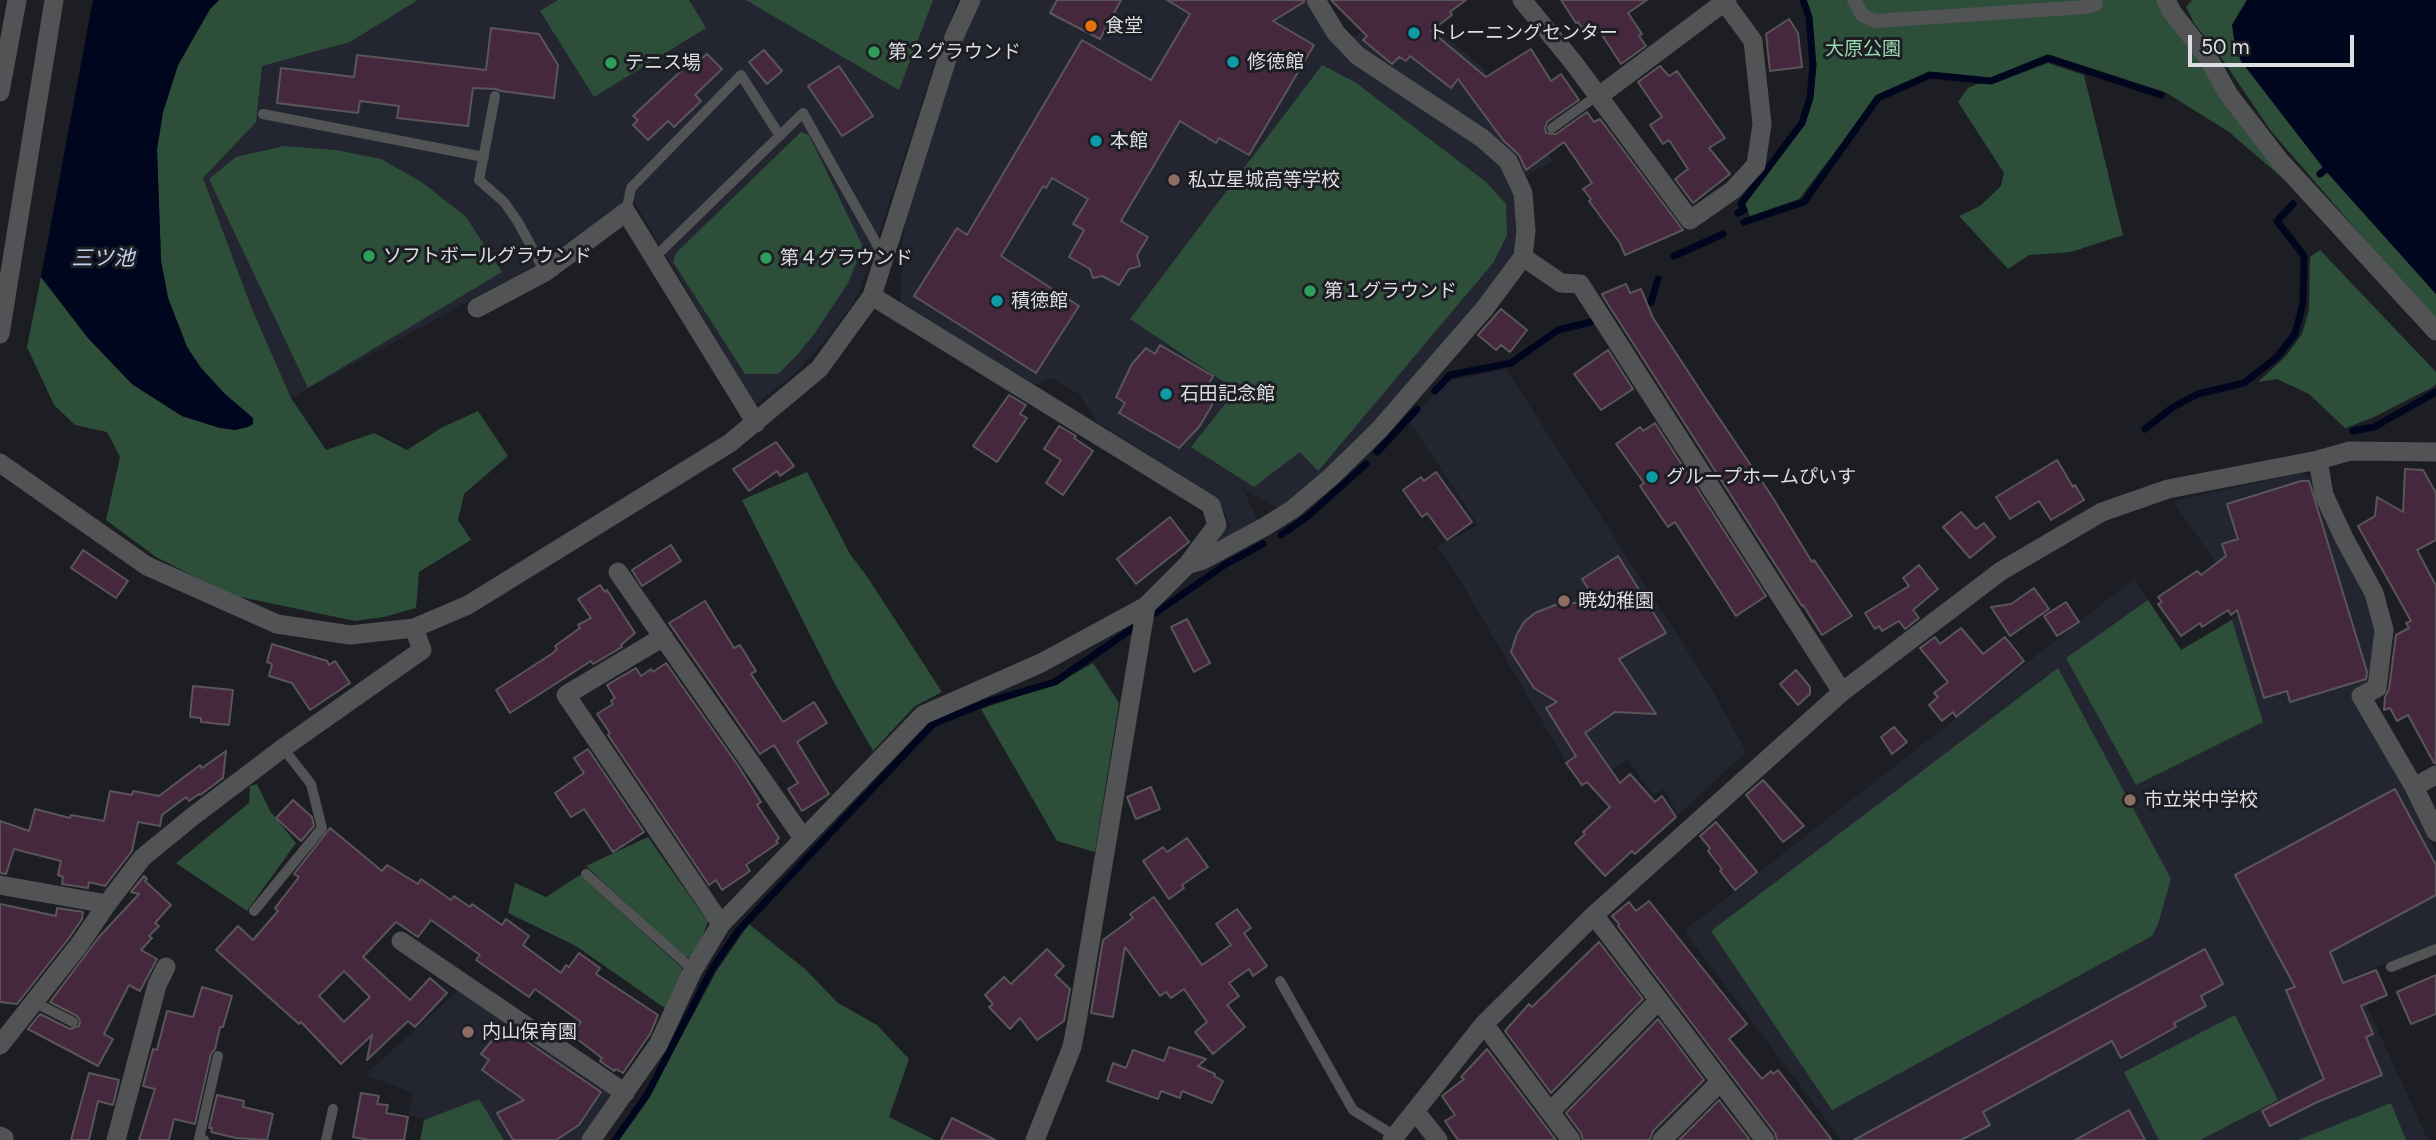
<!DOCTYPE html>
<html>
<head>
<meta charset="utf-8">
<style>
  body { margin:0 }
  #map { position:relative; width:2436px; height:1140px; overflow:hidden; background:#1d1e23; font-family:Figtree,sans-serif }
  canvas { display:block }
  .scale { position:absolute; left:2188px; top:35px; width:166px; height:32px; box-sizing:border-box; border:4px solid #dcdee1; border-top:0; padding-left:9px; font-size:21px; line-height:24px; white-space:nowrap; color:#dcdee1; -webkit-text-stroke:5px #1d1e23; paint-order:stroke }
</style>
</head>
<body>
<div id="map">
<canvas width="2436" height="1140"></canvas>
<div class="scale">50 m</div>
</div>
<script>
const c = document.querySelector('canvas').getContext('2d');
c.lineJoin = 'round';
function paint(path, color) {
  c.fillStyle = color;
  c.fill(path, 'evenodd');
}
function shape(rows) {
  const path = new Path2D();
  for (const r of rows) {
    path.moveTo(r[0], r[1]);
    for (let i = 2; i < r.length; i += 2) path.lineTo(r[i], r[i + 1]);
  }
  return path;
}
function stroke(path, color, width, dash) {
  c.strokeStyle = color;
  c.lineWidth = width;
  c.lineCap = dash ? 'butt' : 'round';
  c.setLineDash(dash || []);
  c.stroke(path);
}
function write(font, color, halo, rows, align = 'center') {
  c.font = font + ' Figtree,"Noto Sans JP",sans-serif';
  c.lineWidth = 6;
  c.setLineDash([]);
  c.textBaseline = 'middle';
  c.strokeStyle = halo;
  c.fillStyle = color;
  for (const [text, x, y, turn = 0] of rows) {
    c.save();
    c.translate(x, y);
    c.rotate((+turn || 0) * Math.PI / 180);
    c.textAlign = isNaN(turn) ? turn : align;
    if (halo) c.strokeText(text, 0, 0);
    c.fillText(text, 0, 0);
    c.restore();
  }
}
const built = shape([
  [418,0,958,0,939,49,873,253,854,302,825,340,792,376,755,405,632,198,530,268,291,398,252,309,203,178,255,122,261,66,350,42],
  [978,0,1308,0,1349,59,1364,72,1417,101,1486,151,1503,169,1518,205,1518,232,1515,256,1508,267,1357,444,1280,509,1243,489,1259,524,1201,558,1230,526,1218,498,1097,422,1079,394,1051,378,1037,384,1027,384,900,302,904,223,971,14],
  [1395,0,1401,0,1482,67,1553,161,1522,178,1352,40],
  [1506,369,1710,686,1746,752,1678,815,1664,789,1653,795,1628,760,1581,788,1456,573,1437,547,1478,525,1409,421,1445,382],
  [2302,473,2310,479,2334,538,2365,594,2374,630,2370,681,2353,691,2436,853,2436,944,2353,976,2428,1140,1841,1140,1684,931,2134,579,2181,650,2248,609,2173,501],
  [460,989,608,1087,612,1104,583,1140,504,1140,479,1100,424,1120,408,1115,413,1093,365,1075]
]);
const green = shape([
  [219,0,418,0,350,42,262,66,256,122,203,178,252,309,291,398,326,450,374,433,407,450,441,428,478,411,508,456,464,494,458,520,471,540,419,572,416,608,384,617,355,621,231,595,156,557,106,520,120,457,107,432,75,425,54,405,27,347,41,277,88,338,132,384,182,416,220,428,224,393,201,368,187,347,168,298,161,261,157,149,163,112,178,65,210,9],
  [558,0,689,0,706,28,594,97,540,11],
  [746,0,933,0,899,90],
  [1804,0,2158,0,2317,208,2229,132,2165,92,2050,55,1991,78,1930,73,1877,97,1799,199,1750,216,1745,204,1803,123,1811,98,1813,64,1809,17],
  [2192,0,2247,0,2232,25,2241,61,2325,170,2436,294,2436,322,2271,131,2220,56,2194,23,2186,7],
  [2048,63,2084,75,2123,235,2071,252,2029,255,2008,269,1959,216,1980,206,2001,186,2004,173,1958,102,1968,88,1977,84,1992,84],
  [1322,65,1355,82,1486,182,1506,204,1507,235,1493,263,1318,471,1300,452,1254,487,1191,447,1234,393,1221,380,1130,319],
  [801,132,809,135,863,247,848,283,815,333,797,355,778,374,745,374,673,262,676,253],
  [284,146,336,150,381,159,423,183,466,217,502,272,308,388,209,179,236,157],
  [2320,250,2436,372,2436,384,2433,387,2372,418,2345,428,2309,394,2277,379,2258,382,2286,356,2302,334,2309,310,2310,257],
  [807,472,850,554,868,578,942,692,915,706,873,751,836,686,742,500],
  [2148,600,2181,650,2232,620,2263,722,2136,785,2066,658],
  [1093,663,1119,703,1095,852,1057,841,981,709,1058,683],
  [2058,668,2171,879,2158,924,2152,936,1832,1110,1711,931],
  [257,784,270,811,296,843,247,911,176,863,249,803,250,786],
  [648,837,708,922,694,958,684,957,586,866],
  [580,875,681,967,684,973,669,1011,576,946,508,913,515,883,546,897],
  [749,924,805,969,838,1003,877,1025,909,1059,889,1117,935,1140,619,1140,649,1097,716,972],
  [2235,1015,2278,1100,2200,1140,2159,1140,2124,1072],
  [479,1099,504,1140,420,1140,424,1120],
  [2391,1103,2406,1140,2298,1140]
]);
const water = shape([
  [93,0,219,0,210,9,178,65,163,112,157,149,161,261,168,298,187,347,201,368,224,393,253,418,253,424,248,427,235,430,220,428,182,416,132,384,88,338,41,277],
  [2247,0,2436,0,2436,294,2325,170,2241,61,2235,46,2232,25]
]);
const stream = shape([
  [2320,174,2325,170],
  [1738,213,1744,210,1741,204,1802,123,1810,98,1813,65,1809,17,1803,0],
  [1744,222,1804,202,1878,98,1930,75,1991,81,2048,58,2161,95],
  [1674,256,1723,234],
  [1641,306,1651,302,1658,279],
  [1435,391,1450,375,1511,363,1558,330,1591,322],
  [2145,429,2173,407,2198,394,2244,383,2276,358,2295,334,2303,303,2304,256,2277,221,2293,204],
  [2353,431,2374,427,2436,392],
  [1377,452,1417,409],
  [1281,535,1308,516,1366,464],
  [1154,614,1226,564,1263,544],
  [615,1140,647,1095,712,969,738,931,933,724,990,701,1055,682,1136,626]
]);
const building = shape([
  [1057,0,1121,0,1100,39,1050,13,1057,0],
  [1167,0,1304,0,1304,2,1273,21,1314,45,1249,155,1219,138,1216,143,1180,121,1121,221,1148,237,1137,255,1140,266,1129,269,1119,285,1102,276,1093,278,1090,269,1069,257,1084,230,1073,224,1088,199,1052,178,1046,188,1043,186,1001,256,1079,306,1036,373,914,296,957,228,967,235,1082,40,1151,80,1190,14,1167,0],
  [1331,0,1466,0,1450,12,1452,15,1431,31,1486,77,1531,49,1551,81,1561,74,1579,100,1547,122,1545,128,1546,133,1556,134,1587,112,1594,122,1600,119,1683,230,1625,255,1620,243,1589,201,1591,199,1583,189,1592,183,1564,142,1526,170,1519,155,1503,140,1458,79,1451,88,1410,56,1406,61,1399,57,1392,64,1363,40,1367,36,1331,0],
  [1561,0,1647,0,1628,13,1642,34,1639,36,1646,46,1621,64,1600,32,1589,39,1578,22,1576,23,1561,0],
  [1789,19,1798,33,1802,67,1770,71,1766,34,1789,19],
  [491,28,539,34,558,65,554,98,501,91,496,89,473,88,468,126,397,118,399,106,360,101,358,113,277,103,281,68,354,77,357,55,486,70,491,28],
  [764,50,782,71,767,84,749,62,764,50],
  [707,54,722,69,695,95,701,101,674,127,668,121,648,140,633,125,638,120,633,116,697,56,700,60,707,54],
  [839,66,873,116,842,136,808,86,839,66],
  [1660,66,1669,76,1677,71,1725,138,1709,148,1730,174,1693,203,1675,179,1688,169,1669,140,1663,144,1650,125,1662,117,1638,82,1660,66],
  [1626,284,1630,293,1641,289,1653,318,1706,399,1771,495,1812,562,1814,560,1852,616,1822,635,1803,605,1802,606,1604,298,1602,294,1626,284],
  [1501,309,1527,330,1510,352,1501,345,1496,350,1478,335,1501,309],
  [1160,345,1213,376,1208,385,1217,391,1211,407,1199,427,1179,448,1119,413,1125,403,1116,397,1132,364,1146,348,1155,354,1160,345],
  [1608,350,1633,389,1601,410,1574,374,1608,350],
  [1009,395,1026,405,1020,414,1027,418,997,462,973,446,1009,395],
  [1655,423,1766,596,1736,616,1675,522,1668,527,1640,486,1644,483,1616,444,1640,427,1643,431,1655,423],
  [1059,426,1076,436,1074,438,1093,451,1063,495,1046,483,1061,460,1044,449,1059,426],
  [776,442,794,466,780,476,777,471,749,491,733,469,776,442],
  [2057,460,2073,487,2075,485,2084,500,2051,520,2039,501,2010,519,1996,497,2057,460],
  [2405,469,2423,470,2436,493,2436,540,2417,550,2436,586,2436,763,2434,763,2408,715,2397,721,2390,708,2384,710,2385,697,2389,689,2396,635,2409,628,2406,623,2411,621,2358,526,2375,516,2377,497,2403,512,2405,469],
  [1436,472,1472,522,1447,540,1427,513,1422,517,1403,490,1421,477,1424,481,1436,472],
  [2301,481,2309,481,2367,672,2366,679,2290,702,2287,691,2264,698,2237,610,2231,615,2228,610,2202,627,2200,623,2181,636,2158,604,2162,602,2158,597,2197,571,2201,575,2226,556,2222,544,2238,539,2227,504,2301,481],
  [1961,512,1976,529,1984,523,1995,537,1970,558,1943,527,1961,512],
  [1170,517,1189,542,1136,584,1117,559,1170,517],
  [671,545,681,561,642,586,632,570,671,545],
  [83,550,128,581,116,598,71,568,83,550],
  [1618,556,1666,633,1619,659,1656,714,1615,712,1585,733,1620,783,1630,774,1655,802,1662,796,1676,817,1635,854,1632,851,1605,876,1575,843,1585,834,1583,832,1610,807,1587,782,1582,785,1566,763,1576,756,1546,708,1557,702,1534,688,1511,652,1517,634,1524,622,1535,613,1555,605,1596,601,1582,579,1618,556],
  [1919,565,1938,589,1913,610,1919,618,1905,629,1899,621,1882,631,1879,626,1875,629,1865,613,1909,586,1903,578,1919,565],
  [600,585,605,592,607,590,635,633,621,645,622,647,593,664,591,661,510,713,496,690,553,653,557,649,555,646,580,628,578,625,591,618,578,599,600,585],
  [2034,588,2049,609,2010,636,1991,607,2011,604,2034,588],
  [705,601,734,648,740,645,756,671,751,674,783,722,814,702,827,723,797,742,829,794,802,811,788,789,798,783,774,745,760,754,669,623,705,601],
  [2066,602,2079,622,2057,636,2044,616,2066,602],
  [1187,619,1210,663,1194,672,1171,627,1187,619],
  [1961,628,1983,654,2005,637,2024,661,1956,717,1953,712,1942,721,1929,705,1938,697,1934,693,1948,682,1920,648,1935,637,1940,644,1961,628],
  [272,644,327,661,329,665,335,661,350,683,310,710,292,683,269,676,272,664,267,662,272,644],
  [666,663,739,767,761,802,757,805,779,838,776,841,778,843,746,865,750,871,722,890,716,880,709,885,608,735,610,733,597,714,613,704,611,701,615,698,607,685,636,668,641,676,651,669,653,672,666,663],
  [1796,670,1810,687,1810,694,1798,705,1780,684,1796,670],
  [193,686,233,690,229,725,201,722,201,718,190,717,193,686],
  [1894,727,1907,742,1892,754,1881,737,1894,727],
  [588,749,644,832,613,852,584,809,571,817,555,793,584,773,574,758,588,749],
  [226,751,223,778,200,795,199,794,189,801,186,797,162,815,160,826,138,822,132,851,105,886,89,882,88,888,62,884,63,877,58,875,61,861,14,849,6,874,0,873,0,821,29,831,35,809,70,818,71,815,104,821,110,791,132,795,133,791,159,796,200,765,202,768,226,751],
  [1763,780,1804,826,1783,842,1746,795,1763,780],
  [1151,787,1160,809,1136,819,1127,797,1151,787],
  [2395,789,2436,865,2436,895,2330,952,2343,983,2376,970,2387,995,2361,1006,2373,1034,2366,1037,2382,1075,2315,1103,2270,1126,2262,1111,2324,1079,2286,990,2295,987,2235,875,2395,789],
  [293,800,312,817,314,826,301,841,276,818,293,800],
  [1716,822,1757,872,1735,890,1720,871,1722,869,1708,851,1710,848,1700,836,1716,822],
  [330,828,382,871,387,865,418,884,421,879,451,900,454,896,470,907,472,904,502,925,506,919,529,936,523,945,561,973,566,965,569,967,579,953,600,968,596,974,658,1015,650,1034,623,1073,616,1069,614,1071,600,1061,602,1058,572,1035,581,1022,535,989,529,997,476,960,480,955,431,920,418,937,396,922,363,957,410,1000,430,978,447,993,415,1027,408,1021,367,1060,372,1035,341,1064,301,1022,299,1024,216,950,238,926,253,940,278,911,275,908,299,877,294,874,330,828],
  [344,971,370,997,344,1022,319,996,344,971],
  [1187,838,1208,867,1182,885,1184,888,1169,899,1143,861,1163,847,1167,852,1187,838],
  [144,876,147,879,145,881,171,905,155,923,159,926,149,936,152,938,141,950,157,959,140,991,129,985,104,1034,113,1039,98,1066,28,1029,40,1014,70,1029,79,1026,80,1021,77,1016,50,1002,99,937,139,894,131,892,144,876],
  [1154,897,1202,965,1231,945,1216,924,1237,909,1251,928,1244,933,1267,966,1253,976,1249,969,1229,983,1239,996,1227,1005,1245,1027,1213,1054,1195,1032,1207,1022,1184,989,1171,998,1166,992,1160,996,1125,947,1113,1017,1091,1013,1103,940,1133,918,1130,914,1154,897],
  [1649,901,1747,1024,1729,1039,1762,1079,1771,1071,1773,1074,1778,1070,1832,1140,1777,1140,1775,1133,1618,926,1619,924,1612,916,1629,902,1636,911,1649,901],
  [0,904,56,916,57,908,83,912,82,919,69,938,17,1004,0,1002,0,904],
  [1599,942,1643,999,1551,1093,1505,1031,1529,1004,1532,1007,1599,942],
  [1047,949,1064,966,1055,975,1070,989,1064,1021,1037,1040,1020,1018,1010,1029,989,1007,993,1004,985,995,1004,977,1011,984,1047,949],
  [2205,949,2223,984,2201,996,2206,1006,2174,1023,2176,1027,2121,1058,2112,1041,1983,1112,1990,1125,1961,1140,1854,1140,2205,949],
  [2436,975,2436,1014,2411,1024,2397,992,2436,975],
  [202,987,232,996,223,1027,220,1027,215,1049,211,1054,195,1124,174,1119,169,1140,139,1140,155,1089,143,1086,153,1049,157,1050,167,1011,193,1017,202,987],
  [1658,1019,1704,1080,1653,1131,1650,1140,1583,1140,1581,1133,1566,1113,1658,1019],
  [504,1026,601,1092,579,1125,556,1140,513,1140,497,1113,524,1100,482,1070,489,1060,481,1054,504,1026],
  [1169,1047,1206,1059,1198,1066,1215,1074,1214,1076,1223,1081,1212,1103,1182,1091,1180,1098,1161,1091,1158,1099,1107,1081,1113,1063,1126,1068,1133,1050,1164,1061,1169,1047],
  [1487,1049,1556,1140,1458,1140,1445,1121,1455,1115,1442,1096,1464,1079,1461,1077,1487,1049],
  [89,1073,119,1080,113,1105,98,1101,89,1140,71,1140,89,1073],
  [361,1093,379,1096,377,1104,388,1105,386,1113,408,1117,404,1140,369,1140,353,1137,361,1093],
  [217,1095,244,1101,243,1107,273,1114,267,1140,236,1138,211,1132,212,1128,209,1128,217,1095],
  [1719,1100,1750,1140,1679,1140,1719,1100],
  [2129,1110,2145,1140,2075,1140,2129,1110],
  [952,1118,995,1140,941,1140,952,1118]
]);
const service = shape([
  [495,96,479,180,504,202,518,222,545,272],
  [263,114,484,157],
  [1552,128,1598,95],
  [626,212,631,188,741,75,780,136],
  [654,258,803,113,884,257],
  [586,874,693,970],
  [254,911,322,828,311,784,283,748],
  [2391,967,2436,949],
  [1280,981,1353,1110,1395,1136],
  [34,1002,73,1022],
  [204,1140,199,1139,218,1056],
  [326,1140,333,1109]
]);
const pedestrian = shape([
  [1854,0,1862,15,1875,21,2086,7,2096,4]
]);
const minor = shape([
  [1522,0,1573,62,1690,220,1733,190,1756,165,1762,124,1753,41,1723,0],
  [2166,0,2172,12,2208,58,2229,95,2280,161,2436,331],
  [0,92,17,0],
  [1599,96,1727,0],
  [1523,257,1561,283,1580,284,1842,692],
  [477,308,545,272,626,212,756,423],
  [2318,460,2324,495,2344,538,2374,593,2384,630,2377,688,2361,696,2414,787,2436,832],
  [0,463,147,566,277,624,350,635,414,628,468,605,730,443,819,369,872,296,954,37,971,0],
  [1189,564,1203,560,1266,526,1293,509,1332,476,1379,430,1485,308,1523,257,1526,231,1523,193,1508,161,1482,138,1358,56,1336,33,1316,0],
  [618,572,663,637],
  [2414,787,2436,775],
  [0,885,107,904],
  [1594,915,1765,1140],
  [721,924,566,695,663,637,803,838],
  [401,941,625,1093],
  [1484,1024,1571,1140],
  [0,1045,79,945,107,904,142,858,192,817,283,748,422,650,414,628],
  [1415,1111,1438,1140],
  [1550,1112,1658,1001],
  [0,1136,4,1138,3,1140],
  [116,1140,157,985,166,967],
  [591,1140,658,1045,693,970,721,924,923,715,1041,663,1146,606,1188,564,1217,525,1211,505,872,296],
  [1035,1140,1072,1047,1077,1021,1146,606],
  [1392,1140,1484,1024,1594,915,1842,692,2001,571,2102,512,2168,489,2318,460,2350,451,2436,452],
  [1662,1140,1720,1082]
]);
const tertiary = shape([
  [0,334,54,0]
]);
const markers = [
  [1091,26,7,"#e8710a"],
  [1414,33,7,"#0f9aa8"],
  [874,52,7,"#2e9e5b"],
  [1233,62,7,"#0f9aa8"],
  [611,63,7,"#2e9e5b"],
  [1096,141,7,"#0f9aa8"],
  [1174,180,7,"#8d6e63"],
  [369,256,7,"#2e9e5b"],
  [766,258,7,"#2e9e5b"],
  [1310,291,7,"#2e9e5b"],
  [997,301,7,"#0f9aa8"],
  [1166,394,7,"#0f9aa8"],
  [1652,477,7,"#0f9aa8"],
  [1564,601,7,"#8d6e63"],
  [2130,800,7,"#8d6e63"],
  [468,1032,7,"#8d6e63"]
];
const poiNames = [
  ["食堂",1105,26],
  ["トレーニングセンター",1428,33],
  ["第２グラウンド",888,52],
  ["修徳館",1247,62],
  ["テニス場",625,63],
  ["本館",1110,141],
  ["私立星城高等学校",1188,180],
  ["ソフトボールグラウンド",383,256],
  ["第４グラウンド",780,258],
  ["第１グラウンド",1324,291],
  ["積徳館",1011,301],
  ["石田記念館",1180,394],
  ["グループホームぴいす",1666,477],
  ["暁幼稚園",1578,601],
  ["市立栄中学校",2144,800],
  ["内山保育園",482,1032]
];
const parkNames = [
  ["大原公園",1863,49]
];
const waterNames = [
  ["三ツ池",103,259]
];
paint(built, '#232630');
paint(green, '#2d4e39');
paint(water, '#00061e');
stroke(stream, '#00061e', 7);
paint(building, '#45283e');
stroke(building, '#5a5558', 2);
stroke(service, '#515355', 10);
stroke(pedestrian, '#515355', 14);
stroke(minor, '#515355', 19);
stroke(tertiary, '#515355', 19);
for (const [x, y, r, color] of markers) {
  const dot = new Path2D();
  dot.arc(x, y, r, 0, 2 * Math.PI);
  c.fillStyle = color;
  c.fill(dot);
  stroke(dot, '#1d1e23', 2.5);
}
write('19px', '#dcdee1', '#1d1e23', poiNames, 'left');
write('19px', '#98d6ae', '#1d1e23', parkNames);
write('italic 21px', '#c0d4f5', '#1d1e23', waterNames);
</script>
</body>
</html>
